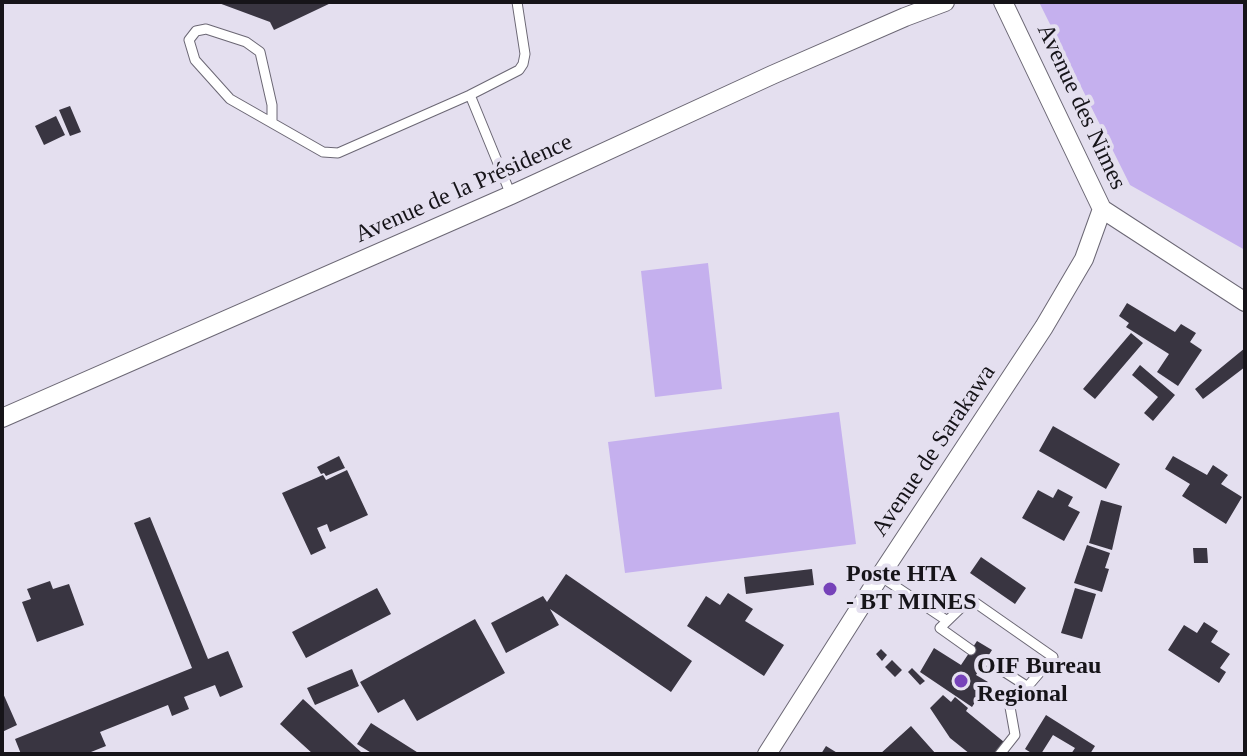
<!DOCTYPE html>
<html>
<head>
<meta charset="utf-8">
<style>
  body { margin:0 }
  #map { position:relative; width:1247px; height:756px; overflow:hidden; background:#e4dfef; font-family:Georgia,serif }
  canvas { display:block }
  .frame { position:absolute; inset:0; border:4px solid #161419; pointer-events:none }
</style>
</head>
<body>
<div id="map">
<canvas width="1247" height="756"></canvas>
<div class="frame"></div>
</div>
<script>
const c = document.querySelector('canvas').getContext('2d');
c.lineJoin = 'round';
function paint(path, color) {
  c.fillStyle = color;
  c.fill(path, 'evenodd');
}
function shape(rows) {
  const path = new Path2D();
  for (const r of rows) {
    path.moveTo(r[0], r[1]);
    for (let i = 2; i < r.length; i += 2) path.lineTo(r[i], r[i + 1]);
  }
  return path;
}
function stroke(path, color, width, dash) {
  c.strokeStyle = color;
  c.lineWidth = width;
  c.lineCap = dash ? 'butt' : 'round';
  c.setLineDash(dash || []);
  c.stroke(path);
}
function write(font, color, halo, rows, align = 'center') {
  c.font = font + ' Georgia,serif';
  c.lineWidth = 8;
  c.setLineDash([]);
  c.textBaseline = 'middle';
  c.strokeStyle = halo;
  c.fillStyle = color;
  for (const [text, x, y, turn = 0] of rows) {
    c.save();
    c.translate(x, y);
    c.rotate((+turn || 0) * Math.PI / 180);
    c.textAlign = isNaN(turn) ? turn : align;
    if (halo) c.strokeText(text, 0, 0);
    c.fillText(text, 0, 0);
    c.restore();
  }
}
const green = shape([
  [1039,2,1245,2,1245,250,1130,185],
  [708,263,722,389,655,397,641,271],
  [839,412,856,544,625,573,608,442]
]);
const building = shape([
  [216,2,333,2,274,30,270,22],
  [70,106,81,132,70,136,59,110],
  [56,116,65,135,44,145,35,126],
  [1127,303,1175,332,1181,324,1196,333,1190,342,1202,350,1178,386,1157,372,1169,354,1126,327,1129,323,1119,316],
  [1131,333,1143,343,1095,399,1083,389],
  [1245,348,1245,367,1203,399,1195,389],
  [1140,365,1175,395,1153,421,1144,413,1158,397,1132,375],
  [1053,426,1120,464,1106,489,1039,451],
  [339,456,345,468,326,476,324,473,321,474,317,467],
  [1173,456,1207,475,1213,465,1228,475,1221,484,1242,497,1226,524,1182,496,1190,484,1165,469],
  [347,470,368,515,330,532,327,524,317,528,326,548,311,555,282,493,323,475,326,480],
  [1058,489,1073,497,1068,506,1080,512,1064,541,1022,518,1038,490,1053,498],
  [1101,500,1122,506,1112,550,1089,543],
  [150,517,208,659,228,651,243,687,220,697,215,685,184,697,189,709,172,716,168,705,100,732,106,746,86,754,21,754,15,739,192,668,134,523],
  [1087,545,1110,553,1105,568,1109,569,1102,592,1074,583],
  [1193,548,1207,548,1208,563,1194,563],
  [981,557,1026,588,1015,604,970,573],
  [812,569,814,585,746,594,744,577],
  [566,574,692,661,671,692,550,609,559,625,506,653,491,623,543,596,547,602],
  [50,581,53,589,69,584,84,625,37,642,22,602,31,599,27,589],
  [377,588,391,614,306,658,292,632],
  [1075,588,1096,594,1082,639,1061,633],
  [728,593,753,609,745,621,784,645,764,676,687,626,706,596,720,605],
  [475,619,505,673,417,721,404,699,378,713,360,682],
  [1204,622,1218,631,1211,642,1230,654,1220,668,1226,672,1219,683,1168,650,1184,625,1197,633],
  [977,641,992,650,976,675,988,682,972,707,920,672,934,648,961,665],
  [881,649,887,655,882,661,876,654],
  [892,660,902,670,895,677,885,667],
  [912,668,925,681,920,685,908,672],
  [352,669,359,686,315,705,307,688],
  [2,691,17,725,2,732],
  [943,695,951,702,955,697,968,708,966,711,1004,742,994,754,970,754,950,738,930,708],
  [303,699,361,752,360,754,313,754,280,724],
  [1046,715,1095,746,1090,754,1071,754,1075,748,1053,735,1041,754,1033,754,1025,749],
  [371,723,420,754,373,754,357,744],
  [911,726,936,754,880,754],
  [826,746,839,754,821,754]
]);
const lane = shape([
  [470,95,519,70,523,64,525,54,517,2],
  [272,122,272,105,260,52,246,42,206,29,196,31,189,40,195,60,230,99,323,152,338,153,470,95,511,195],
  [880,576,946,620],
  [971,650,940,628,970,599,1053,657,1010,707,1015,735,1000,754],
  [986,660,1028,687]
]);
const street = shape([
  [1003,2,1102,209,1245,302],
  [2,418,511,195,772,75,905,17,945,2],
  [767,754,880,576,1044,327,1084,259,1102,209]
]);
const markers = [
  [830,589,8,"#7642b9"],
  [961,681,8,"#7642b9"]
];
const streetNames = [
  ["Avenue des Nimes",1081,107,65],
  ["Avenue de la Présidence",464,189,-24],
  ["Avenue de Sarakawa",934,451,-56]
];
const poiNames = [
  ["Poste HTA",846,575],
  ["- BT MINES",846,603],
  ["OIF Bureau",977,667],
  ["Regional",977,695]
];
paint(green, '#c5b0ee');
paint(building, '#393541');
stroke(lane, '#6b6774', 11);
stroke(street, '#6b6774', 20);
stroke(lane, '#fff', 9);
stroke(street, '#fff', 18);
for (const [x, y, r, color] of markers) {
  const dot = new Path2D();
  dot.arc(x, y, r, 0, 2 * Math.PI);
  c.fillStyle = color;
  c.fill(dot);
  stroke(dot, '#e4dfef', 3);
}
write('24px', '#161419', '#e4dfef', streetNames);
write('bold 24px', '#161419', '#e4dfef', poiNames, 'left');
</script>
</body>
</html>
